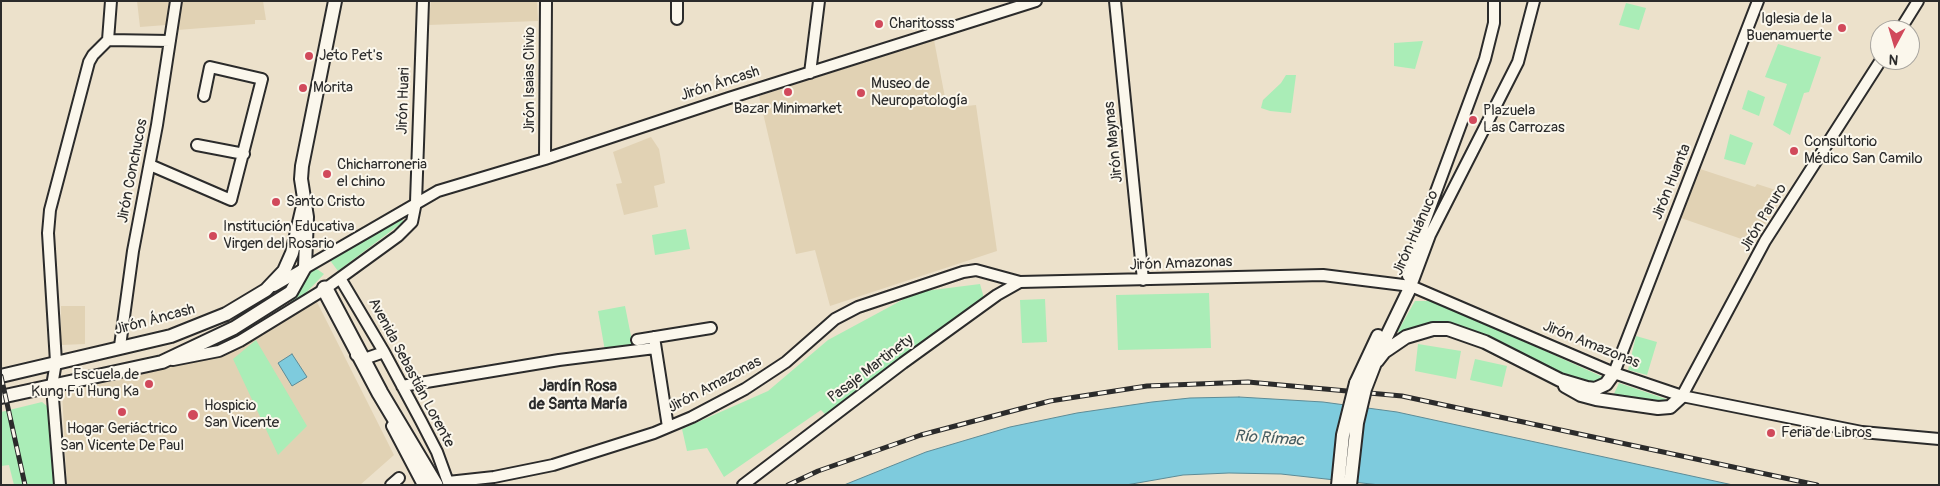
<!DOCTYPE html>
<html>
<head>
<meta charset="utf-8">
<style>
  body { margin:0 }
  #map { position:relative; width:1940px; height:486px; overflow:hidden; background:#ece1cb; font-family:Pangolin,sans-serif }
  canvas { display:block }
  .frame { position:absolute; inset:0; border:2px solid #2b2b2b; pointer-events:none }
  .north { position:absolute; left:1870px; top:20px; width:50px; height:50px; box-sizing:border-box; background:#fbf7ec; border:1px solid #a8a59f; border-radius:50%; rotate:186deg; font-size:14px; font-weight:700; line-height:20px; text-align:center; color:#2b2b2b }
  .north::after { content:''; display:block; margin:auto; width:18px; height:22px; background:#d1495b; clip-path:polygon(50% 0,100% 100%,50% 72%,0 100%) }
</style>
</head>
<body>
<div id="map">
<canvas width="1940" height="486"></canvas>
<div class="frame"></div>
<div class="north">N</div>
</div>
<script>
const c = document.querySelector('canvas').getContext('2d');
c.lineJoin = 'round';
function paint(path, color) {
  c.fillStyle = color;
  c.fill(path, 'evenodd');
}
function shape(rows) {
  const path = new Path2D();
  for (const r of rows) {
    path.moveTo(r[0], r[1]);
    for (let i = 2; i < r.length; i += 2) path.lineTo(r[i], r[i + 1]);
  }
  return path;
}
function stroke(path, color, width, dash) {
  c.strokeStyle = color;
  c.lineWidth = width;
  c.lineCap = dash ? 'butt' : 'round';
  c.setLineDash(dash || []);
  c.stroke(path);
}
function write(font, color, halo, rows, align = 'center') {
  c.font = font + ' Pangolin,sans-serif';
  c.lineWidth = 4;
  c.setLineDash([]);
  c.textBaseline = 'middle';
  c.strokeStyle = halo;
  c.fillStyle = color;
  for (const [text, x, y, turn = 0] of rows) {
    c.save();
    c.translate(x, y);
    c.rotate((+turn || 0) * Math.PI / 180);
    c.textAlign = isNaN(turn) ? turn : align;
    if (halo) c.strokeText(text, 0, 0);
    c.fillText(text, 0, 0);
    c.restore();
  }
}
const built = shape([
  [137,1,170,1,166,25,140,27],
  [182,1,263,1,266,20,255,20,255,24,177,30],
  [431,1,537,1,538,21,428,25],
  [934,40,947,108,976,105,997,251,830,306,815,250,796,254,759,96],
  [651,137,659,149,665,183,654,186,658,207,624,215,616,184,622,183,613,152],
  [1700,169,1755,187,1757,184,1785,193,1753,243,1681,218],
  [317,302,394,455,360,485,67,485,62,393,222,355,247,343],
  [61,306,85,306,85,344,61,345]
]);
const green = shape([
  [1626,3,1646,8,1639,30,1619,25],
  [1423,41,1415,69,1394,66,1394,43],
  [1778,44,1821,57,1809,92,1804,93,1790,135,1773,125,1787,84,1765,77],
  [1286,75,1296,75,1291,113,1270,111,1261,108,1263,100,1281,83],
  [1748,90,1765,97,1759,116,1742,109],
  [1730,134,1753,143,1745,165,1724,159],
  [402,216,403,222,338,271,329,259],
  [686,229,690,249,655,255,652,235],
  [314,267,324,274,304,295,290,303],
  [980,284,984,298,827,416,821,410,724,477,707,448,687,451,682,429,768,391,828,340,917,292],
  [1209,293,1211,348,1118,350,1116,295],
  [1045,299,1047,342,1022,343,1020,300],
  [1415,301,1430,301,1448,307,1605,378,1597,384,1586,383,1455,326,1401,335,1398,331],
  [625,306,633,346,605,351,598,311],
  [1636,336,1657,342,1647,375,1628,370],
  [256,340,307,426,278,455,233,359],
  [1418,344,1461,351,1456,379,1415,371],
  [1475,359,1507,366,1502,387,1470,380],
  [1619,383,1669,400,1660,403,1613,396],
  [42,402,48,407,54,485,14,485,9,465,1,466,1,412]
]);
const water = shape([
  [292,354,307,377,292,386,278,363,292,354],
  [1239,397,1323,402,1397,412,1733,485,1380,485,1281,474,1229,473,1183,475,1126,485,844,485,926,452,1010,427,1077,413,1152,402,1190,398,1239,397]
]);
const minor = shape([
  [677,1,677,19],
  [1115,1,1143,280],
  [1900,30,1918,1],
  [108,40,170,41],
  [810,73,819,1],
  [197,145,244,154],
  [545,159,546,1],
  [150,165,231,200,262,79,210,67,204,96],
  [1408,276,1417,243,1485,59,1494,23,1494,1],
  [340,278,384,352,421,421,437,452,449,485],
  [274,286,438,191,545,159,729,98,1036,1],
  [1411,286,1430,235,1518,62,1534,1],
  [654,337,668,427],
  [637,340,711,328],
  [120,346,133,251,157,125,176,1],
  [356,355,367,358,384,352],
  [173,360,219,351,240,341,325,289,398,236,412,222,416,202,423,1],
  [1614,373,1758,1],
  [402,386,559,360,655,348],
  [1682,396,1765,241,1881,60],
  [392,426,423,485],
  [448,482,494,477,553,465,654,433,692,417,745,389,786,362,835,319,858,307,963,272,976,270,1020,282,1323,275,1411,286,1614,373,1682,396,1862,432,1939,439],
  [60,485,52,386,56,362,48,233,50,210,89,62,93,55,108,40,111,1],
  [391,485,399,478],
  [743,485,903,363,997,295,1020,282]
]);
const major = shape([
  [1377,361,1384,352,1406,337,1433,329,1448,329,1485,342,1560,380,1587,388,1595,389,1606,384,1614,373],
  [1,376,171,336,226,314,266,290,284,271,292,253,302,210],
  [1356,383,1378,336],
  [1565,386,1581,395,1596,399,1658,408,1670,407,1682,396],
  [1365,389,1380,350,1411,286],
  [1,397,162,362,234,328,291,292,305,267,307,217,301,179,302,166,335,1]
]);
const highway = shape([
  [325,289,380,393,435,485]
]);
const rail = shape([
  [1,376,25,485],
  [788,485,818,471,921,435,1050,401,1147,386,1248,382,1402,396,1817,485]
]);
const majorBridge = shape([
  [1338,485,1343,435,1356,383],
  [1350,485,1357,423,1365,389]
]);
const markers = [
  [879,24,5,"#d1495b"],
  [1842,28,5,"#d1495b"],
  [309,56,5,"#d1495b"],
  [303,88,5,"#d1495b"],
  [788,92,5,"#d1495b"],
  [861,93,5,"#d1495b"],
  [1473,120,5,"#d1495b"],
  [1794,151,5,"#d1495b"],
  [327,174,5,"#d1495b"],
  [276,202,5,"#d1495b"],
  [213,236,5,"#d1495b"],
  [149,384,5,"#d1495b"],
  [122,412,5,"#d1495b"],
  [193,415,6,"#d1495b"],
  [1771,433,5,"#d1495b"]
];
const poiNames = [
  ["Iglesia de la",1832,19,"right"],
  ["Buenamuerte",1832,36,"right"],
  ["Charitosss",889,24],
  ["Jeto Pet's",319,56],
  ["Museo de",871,84],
  ["Neuropatología",871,101],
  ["Morita",313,88],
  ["Bazar Minimarket",788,109,"center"],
  ["Plazuela",1483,111],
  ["Las Carrozas",1483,128],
  ["Consultorio",1804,142],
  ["Médico San Camilo",1804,159],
  ["Chicharroneria",337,165],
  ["el chino",337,182],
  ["Santo Cristo",286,202],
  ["Institución Educativa",223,227],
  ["Virgen del Rosario",223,244],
  ["Escuela de",139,375,"right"],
  ["Kung Fu Hung Ka",139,392,"right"],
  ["Hospicio",204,406],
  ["San Vicente",204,423],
  ["Hogar Geriáctrico",122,429,"center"],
  ["San Vicente De Paul",122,446,"center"],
  ["Feria de Libros",1781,433]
];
const streetNames = [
  ["Jirón Isaias Clivio",530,80,-90],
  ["Jirón Áncash",720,84,-18],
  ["Jirón Huari",404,101,-88],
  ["Jirón Maynas",1114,142,-96],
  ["Jirón Conchucos",133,171,-79],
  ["Jirón Huanta",1672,182,-68],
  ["Jirón Paruro",1764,218,-59],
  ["Jirón Huánuco",1416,233,-66],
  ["Jirón Amazonas",1181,264,-2],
  ["Jirón Áncash",155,320,-15],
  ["Jirón Amazonas",1591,345,22],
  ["Pasaje Martinety",871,369,-37],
  ["Avenida Sebastián Lorente",411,373,62],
  ["Jirón Amazonas",715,385,-28]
];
const neighbourhoodNames = [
  ["Jardín Rosa",578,387],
  ["de Santa María",578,405]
];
const waterNames = [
  ["Río Rímac",1269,439,4]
];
paint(built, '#e1d2b4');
paint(green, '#aaedb7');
paint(water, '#7ecbdd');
stroke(water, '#5d8b96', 1);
stroke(minor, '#2b2b2b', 14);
stroke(major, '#2b2b2b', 16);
stroke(highway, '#2b2b2b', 19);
stroke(minor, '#fbf7ec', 10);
stroke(major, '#fbf7ec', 12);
stroke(highway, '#fbf7ec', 15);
stroke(rail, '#2b2b2b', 5);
stroke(rail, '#fbf7ec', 3, [9]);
stroke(majorBridge, '#2b2b2b', 16, []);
stroke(majorBridge, '#fbf7ec', 12);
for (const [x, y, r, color] of markers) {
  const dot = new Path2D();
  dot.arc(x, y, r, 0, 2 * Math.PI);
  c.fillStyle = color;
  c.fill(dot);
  stroke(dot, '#fbf7ec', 2);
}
write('15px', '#2b2b2b', '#fbf7ec', poiNames, 'left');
write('15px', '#2b2b2b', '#fbf7ec', streetNames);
write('bold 16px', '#2b2b2b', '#fbf7ec', neighbourhoodNames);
write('italic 16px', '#445b60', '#fbf7ec', waterNames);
</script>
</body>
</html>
